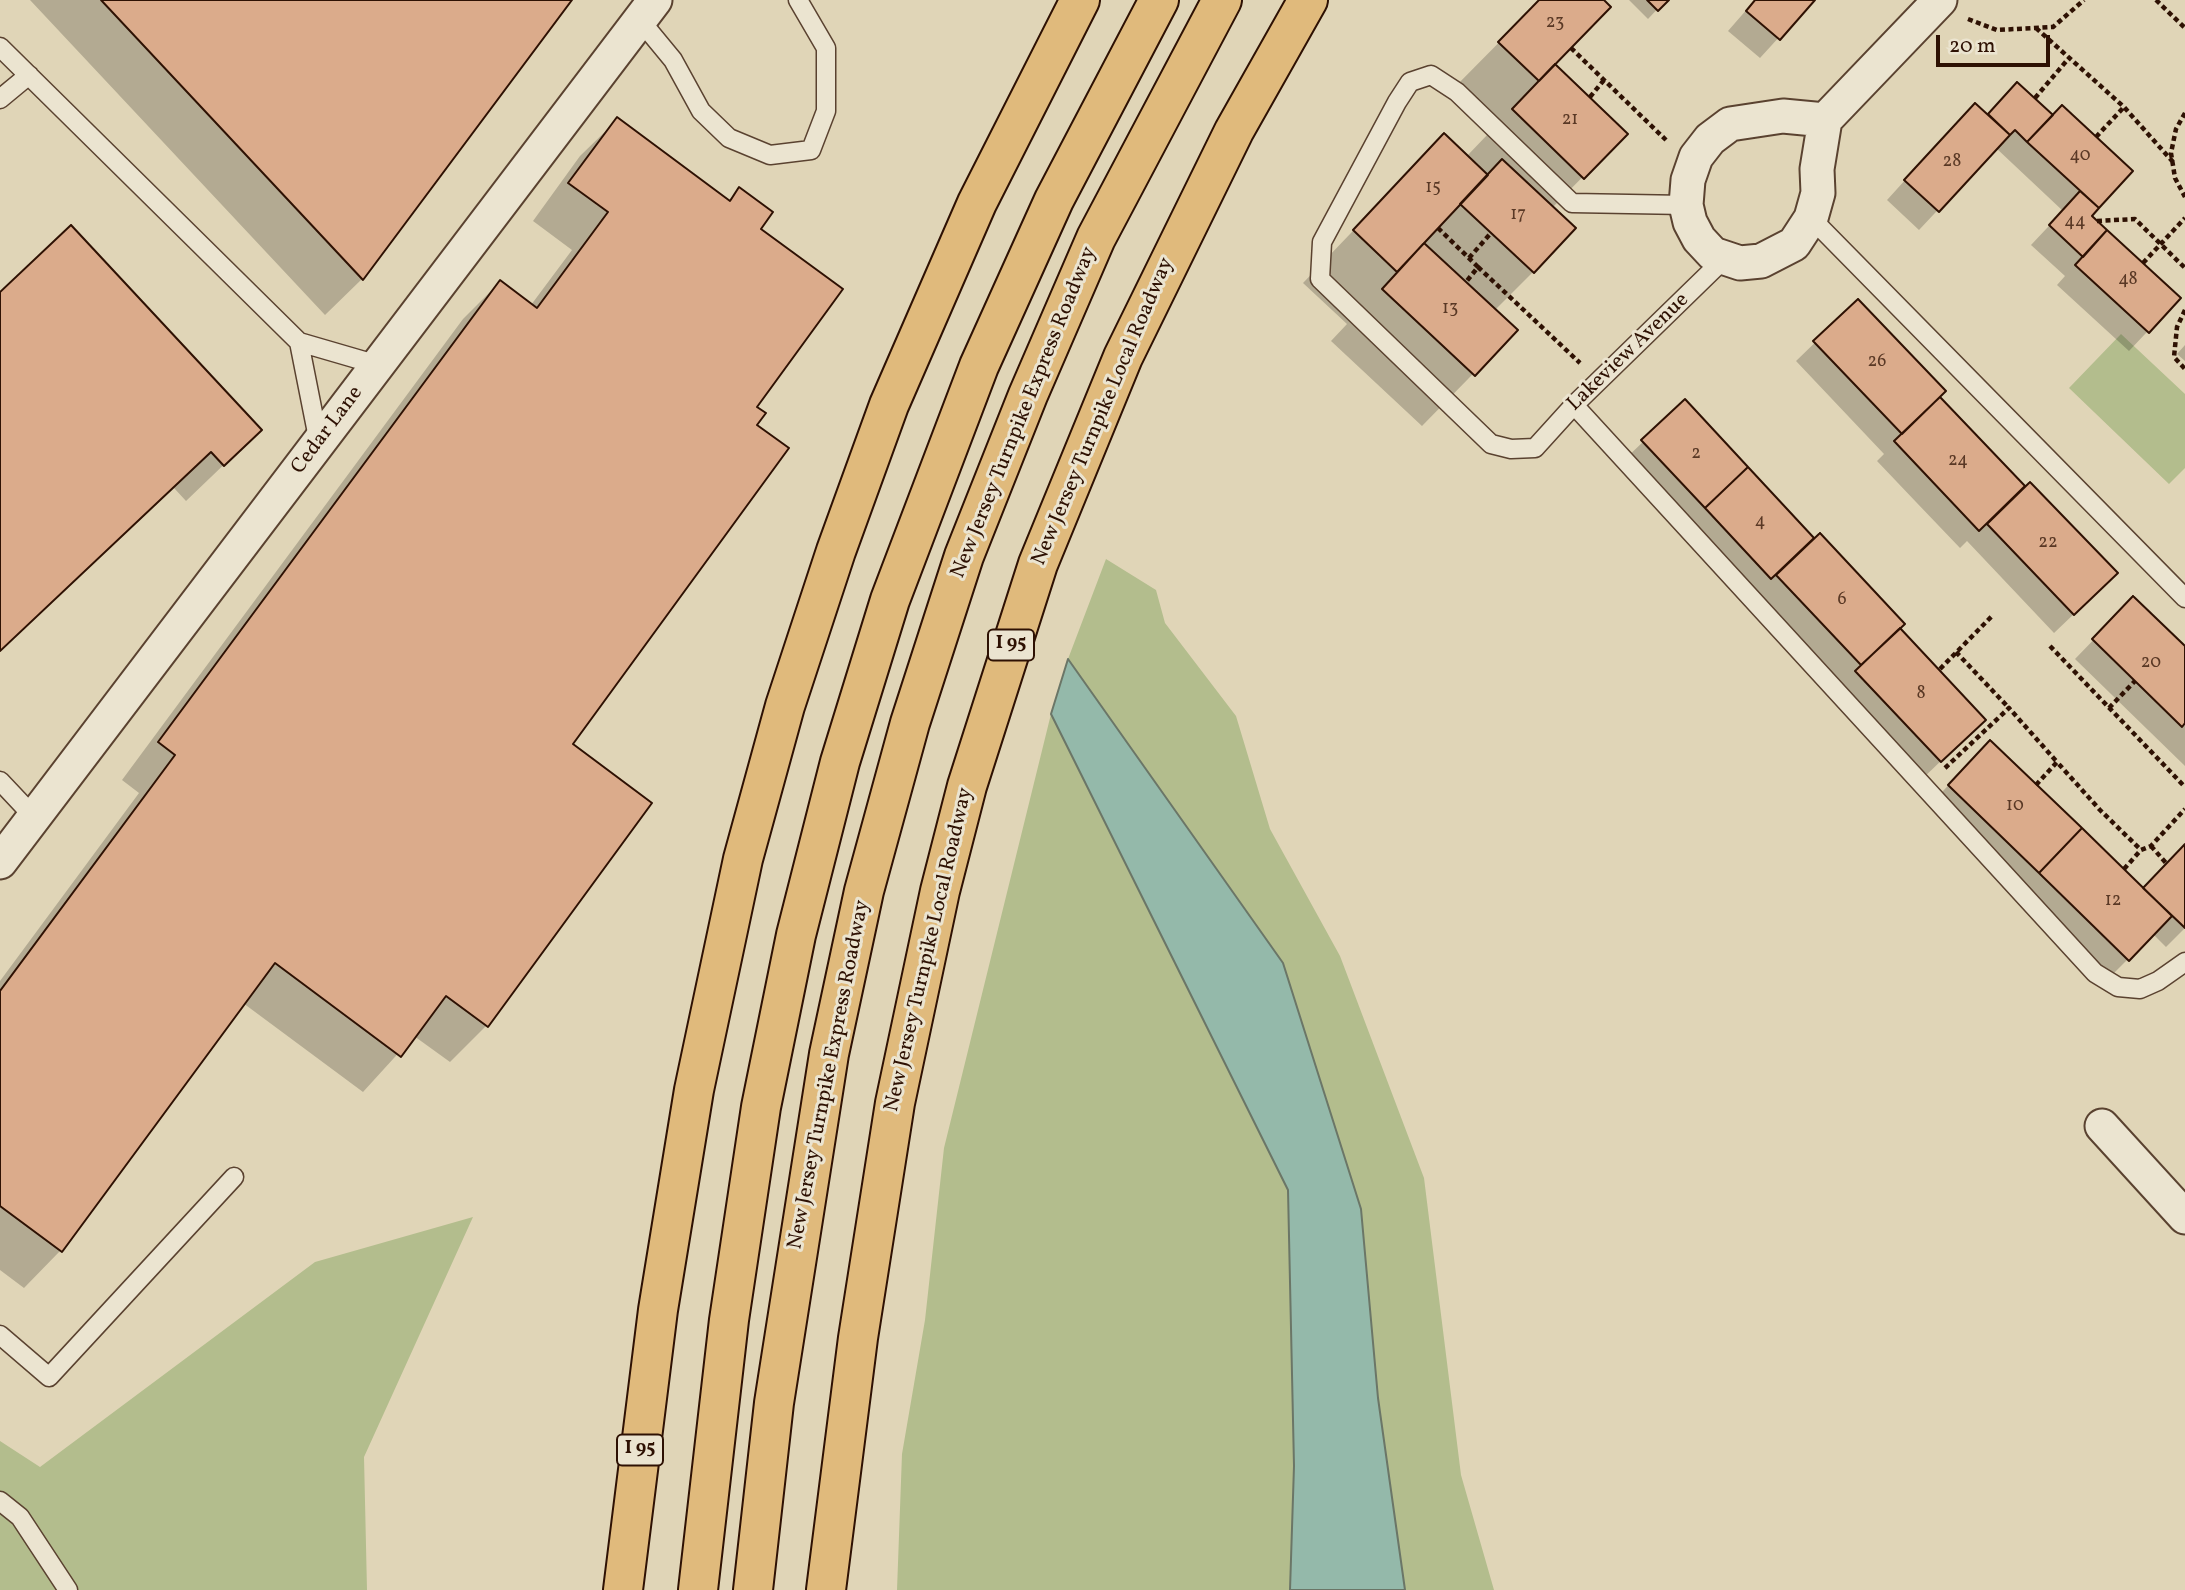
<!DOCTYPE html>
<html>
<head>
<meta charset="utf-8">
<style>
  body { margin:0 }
  #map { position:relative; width:2185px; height:1590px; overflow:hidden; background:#e0d5b7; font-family:Vollkorn,serif }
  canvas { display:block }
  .scale { position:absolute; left:1936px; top:35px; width:114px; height:32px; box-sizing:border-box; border:4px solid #2e1103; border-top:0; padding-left:9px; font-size:21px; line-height:24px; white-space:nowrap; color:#2e1103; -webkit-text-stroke:5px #ebe4d0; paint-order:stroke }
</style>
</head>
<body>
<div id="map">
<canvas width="2185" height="1590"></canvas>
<div class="scale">20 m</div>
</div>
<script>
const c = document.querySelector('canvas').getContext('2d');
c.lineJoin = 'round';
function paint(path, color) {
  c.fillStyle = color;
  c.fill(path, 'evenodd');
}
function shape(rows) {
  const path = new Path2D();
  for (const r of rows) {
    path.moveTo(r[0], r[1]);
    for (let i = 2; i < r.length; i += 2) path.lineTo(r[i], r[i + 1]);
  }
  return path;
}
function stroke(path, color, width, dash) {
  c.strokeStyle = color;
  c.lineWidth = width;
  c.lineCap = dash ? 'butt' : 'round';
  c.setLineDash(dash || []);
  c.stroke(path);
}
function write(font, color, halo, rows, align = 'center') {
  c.font = font + ' Vollkorn,serif';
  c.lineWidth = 6;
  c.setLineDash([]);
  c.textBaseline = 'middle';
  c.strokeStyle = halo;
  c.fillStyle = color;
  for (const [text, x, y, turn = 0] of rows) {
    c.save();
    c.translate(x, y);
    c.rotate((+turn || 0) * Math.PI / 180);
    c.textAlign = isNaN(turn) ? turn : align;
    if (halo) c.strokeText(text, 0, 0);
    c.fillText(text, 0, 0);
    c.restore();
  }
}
const green = shape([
  [2121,334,2185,394,2185,468,2169,484,2069,388],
  [1106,559,1156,590,1165,623,1236,716,1270,829,1340,956,1424,1178,1461,1475,1494,1590,1405,1590,1378,1398,1361,1209,1283,964,1068,659],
  [1051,714,1288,1190,1294,1466,1290,1590,897,1590,902,1454,925,1320,944,1148],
  [473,1217,364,1457,367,1590,0,1590,0,1441,40,1467,315,1262]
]);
const water = shape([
  [1068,659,1283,963,1361,1209,1378,1398,1405,1590,1290,1590,1294,1466,1288,1190,1051,714,1068,659]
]);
const shadow = shape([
  [30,0,570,0,362,279,325,315],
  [1541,0,1601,0,1553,64,1625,134,1552,208,1533,272,1494,311,1515,331,1422,426,1331,341,1347,324,1303,283,1444,136,1466,157,1488,134,1448,94],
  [1629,0,1666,0,1648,19],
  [1755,0,1813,0,1760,58,1728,31],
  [1998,103,2052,117,2131,171,2089,216,2179,298,2129,351,2057,285,2065,276,2031,245,2063,211,1996,148,1919,230,1887,200,1956,124,1987,116],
  [617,120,727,202,740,189,758,229,755,407,570,745,650,803,486,1026,450,1062,414,1036,363,1092,243,1003,60,1251,24,1288,0,1270,0,981,139,793,122,780,463,319,500,282,531,305,572,250,533,221,580,156],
  [0,295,260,430,186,501,174,488,0,651],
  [1858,301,1937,397,2025,489,2097,592,2054,633,1967,541,1960,548,1916,502,1877,461,1884,454,1796,361],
  [2185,345,2185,361,2177,354],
  [1685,402,1898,628,1965,738,1921,780,1838,691,1844,685,1756,592,1624,460],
  [2133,599,2185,649,2185,766,2075,659],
  [1971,761,2143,890,2185,845,2185,928,2166,947,2153,934,2109,978,1930,805]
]);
const building = shape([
  [101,0,572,0,363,280,101,0],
  [1539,0,1604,0,1611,7,1539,81,1498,42,1539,0],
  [1647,0,1669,0,1658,11,1647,0],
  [1755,0,1815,0,1780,40,1746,11,1755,0],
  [1555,64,1628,134,1584,179,1512,109,1555,64],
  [2017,82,2053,115,2027,142,2015,130,2010,135,1988,114,2017,82],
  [1975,103,2010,135,1939,212,1904,180,1975,103],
  [2062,105,2133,171,2099,208,2027,142,2062,105],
  [617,117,730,201,739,187,773,212,761,229,843,289,757,407,766,413,757,425,789,448,573,744,652,803,488,1027,446,996,401,1057,275,963,62,1252,0,1206,0,991,175,755,158,742,500,280,537,308,608,212,568,183,617,117],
  [1444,133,1488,175,1397,272,1353,230,1444,133],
  [1502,159,1576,228,1534,273,1460,204,1502,159],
  [2080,191,2099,208,2092,216,2107,230,2083,257,2049,225,2080,191],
  [71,225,262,430,224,466,211,452,0,651,0,292,71,225],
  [2107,230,2181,298,2149,333,2075,265,2107,230],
  [1424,243,1518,330,1475,376,1382,289,1424,243],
  [1858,299,1946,391,1902,434,1813,341,1858,299],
  [1940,397,2025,486,1979,531,1894,441,1940,397],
  [1685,399,1748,467,1705,508,1641,440,1685,399],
  [1748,467,1814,538,1771,579,1705,508,1748,467],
  [2030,482,2118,573,2074,615,1987,524,2030,482],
  [1820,533,1905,624,1861,665,1776,575,1820,533],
  [2133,596,2185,646,2185,723,2182,727,2092,639,2133,596],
  [1900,628,1986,720,1941,762,1855,671,1900,628],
  [1990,740,2082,828,2039,873,1948,785,1990,740],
  [2082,828,2172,916,2129,961,2039,873,2082,828],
  [2185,844,2185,928,2143,888,2185,844]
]);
const path = shape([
  [2156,0,2185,28],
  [1968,19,1997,30,2053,27,2084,0],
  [2036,28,2124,107,2173,162],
  [1571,48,1666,140],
  [1590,97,1604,80],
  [2035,98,2069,58],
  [2185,113,2176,129,2171,153,2175,178,2185,197],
  [2096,137,2124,107],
  [2097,221,2135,219,2185,268],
  [1438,228,1478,267,1466,282],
  [1469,258,1491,233],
  [2143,263,2185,218],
  [1478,267,1580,363],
  [2185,310,2177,327,2174,357,2185,369],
  [2050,646,2185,787],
  [1956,652,2009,708],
  [1940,669,1992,616],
  [2109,708,2135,681],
  [1945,768,2009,708,2057,762],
  [2036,785,2057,762,2100,810,2141,850,2151,846,2185,809],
  [2151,846,2166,863],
  [2124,869,2141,850]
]);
const lane = shape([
  [640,20,673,60,701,111,729,138,770,155,811,150,826,111,826,48,798,0],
  [0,47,299,342,378,365],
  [0,99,29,75],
  [1686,205,1572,203,1457,92,1431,75,1410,82,1397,102,1322,242,1320,279,1491,444,1511,449,1535,448,1574,405,1724,259],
  [1811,218,2185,598],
  [299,342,319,443],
  [1574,405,2095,973,2118,987,2140,989,2158,981,2185,962],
  [0,781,34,817],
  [0,1335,49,1377,234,1177],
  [0,1501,20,1517,68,1590]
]);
const street = shape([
  [1825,120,1783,116,1730,124,1710,139,1696,157,1688,180,1686,205,1690,222,1699,239,1713,254,1740,263,1761,261,1794,244,1811,218,1818,193,1817,169,1825,120,1940,0],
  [0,862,655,0],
  [2102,1126,2185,1217]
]);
const highway = shape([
  [623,1590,658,1310,694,1090,743,859,785,706,836,551,889,405,977,203,1080,0],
  [698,1590,729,1320,761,1107,796,935,840,762,890,600,979,366,1054,200,1159,0],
  [753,1590,774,1403,829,1054,864,891,910,723,964,556,1028,395,1096,238,1222,0],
  [826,1590,858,1338,895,1103,940,891,967,786,1038,564,1123,357,1234,131,1308,0]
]);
const numberNames = [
  ["23",1555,24],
  ["21",1570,121],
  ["40",2080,157],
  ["28",1952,163],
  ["15",1433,189],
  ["17",1518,216],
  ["44",2075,223],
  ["48",2128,281],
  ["13",1450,310],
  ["26",1877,363],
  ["2",1696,455],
  ["24",1958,462],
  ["4",1760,523],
  ["22",2048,544],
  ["6",1842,601],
  ["20",2151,664],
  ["8",1921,695],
  ["10",2015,807],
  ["12",2113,902]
];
const shields = [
  [1011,645,46],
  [640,1450,46]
];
const shieldNames = [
  ["I 95",1011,645],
  ["I 95",640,1450]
];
const streetNames = [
  ["Lakeview Avenue",1629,353,-44],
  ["New Jersey Turnpike Local Roadway",1104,412,-67],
  ["New Jersey Turnpike Express Roadway",1025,413,-68],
  ["Cedar Lane",328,431,-53],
  ["New Jersey Turnpike Local Roadway",930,950,-77],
  ["New Jersey Turnpike Express Roadway",830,1075,-79]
];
paint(green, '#b3bd8d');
paint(water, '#94b9aa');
stroke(water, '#6b7667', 2);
paint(shadow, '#0003');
paint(building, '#dbab8b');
stroke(building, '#2e1103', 2);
stroke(lane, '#5a4230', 21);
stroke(street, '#5a4230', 37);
stroke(highway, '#2e1103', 42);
stroke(path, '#2e1103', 4.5, [5, 3.5]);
stroke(lane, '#ebe4d0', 18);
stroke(street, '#ebe4d0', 33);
stroke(highway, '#e0ba7c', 38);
write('18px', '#593825', null, numberNames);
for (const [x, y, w] of shields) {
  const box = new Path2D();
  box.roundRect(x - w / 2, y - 15.5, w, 31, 5);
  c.fillStyle = '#ebe4d0';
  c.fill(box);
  stroke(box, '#2e1103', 2);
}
write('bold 19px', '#2e1103', null, shieldNames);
write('21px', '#2e1103', '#ebe4d0', streetNames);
</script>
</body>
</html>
